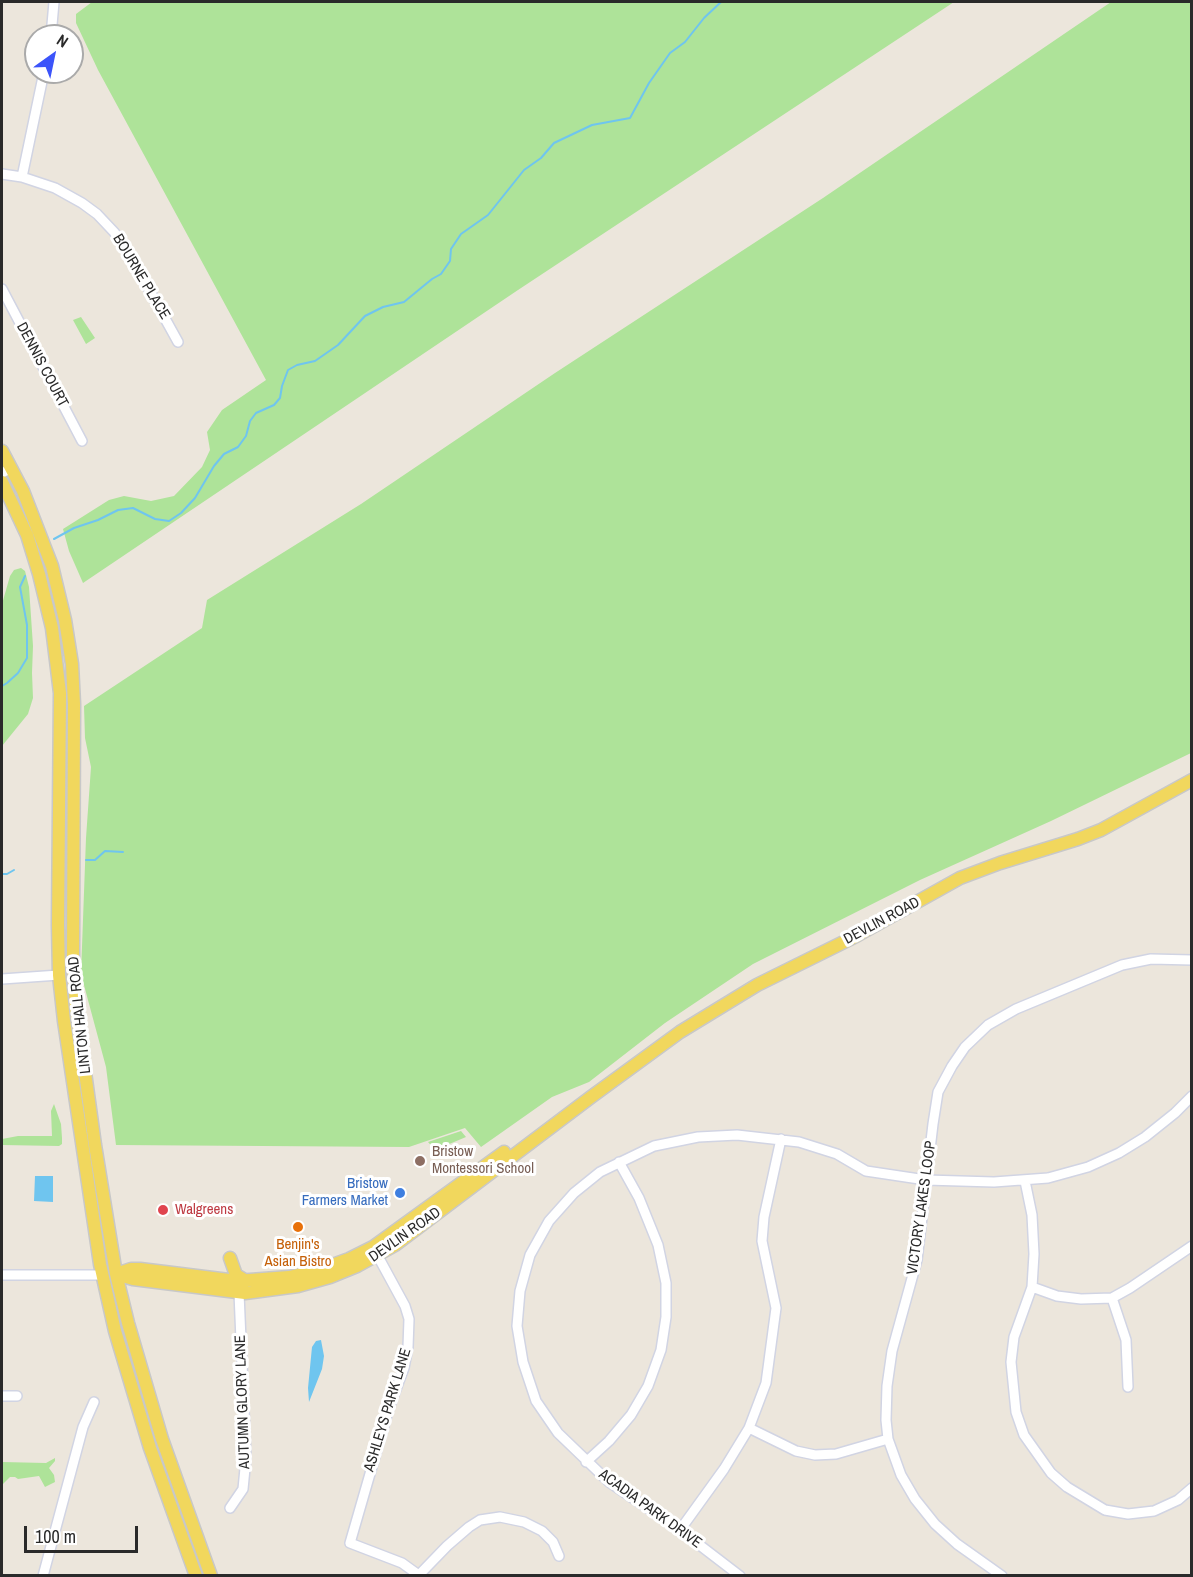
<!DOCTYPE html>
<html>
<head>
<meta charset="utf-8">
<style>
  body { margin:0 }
  #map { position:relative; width:1193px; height:1577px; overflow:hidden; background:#ece6dc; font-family:"Archivo Narrow",sans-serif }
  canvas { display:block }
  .frame { position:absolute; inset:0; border:3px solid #2a2a2a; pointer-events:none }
  .north { position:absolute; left:24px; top:24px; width:60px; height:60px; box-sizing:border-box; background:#fff; border:2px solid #aaa; border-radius:50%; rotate:33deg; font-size:16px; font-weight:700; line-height:24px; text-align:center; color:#2a2a2a }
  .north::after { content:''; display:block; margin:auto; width:21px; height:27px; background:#3c54fa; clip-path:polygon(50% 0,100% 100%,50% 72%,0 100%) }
  .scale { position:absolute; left:24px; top:1526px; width:114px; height:27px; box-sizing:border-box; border:3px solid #2a2a2a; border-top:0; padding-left:8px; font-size:18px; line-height:21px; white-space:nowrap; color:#2a2a2a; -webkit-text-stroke:4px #fff; paint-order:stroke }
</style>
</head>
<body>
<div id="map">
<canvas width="1193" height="1577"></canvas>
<div class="frame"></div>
<div class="north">N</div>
<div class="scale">100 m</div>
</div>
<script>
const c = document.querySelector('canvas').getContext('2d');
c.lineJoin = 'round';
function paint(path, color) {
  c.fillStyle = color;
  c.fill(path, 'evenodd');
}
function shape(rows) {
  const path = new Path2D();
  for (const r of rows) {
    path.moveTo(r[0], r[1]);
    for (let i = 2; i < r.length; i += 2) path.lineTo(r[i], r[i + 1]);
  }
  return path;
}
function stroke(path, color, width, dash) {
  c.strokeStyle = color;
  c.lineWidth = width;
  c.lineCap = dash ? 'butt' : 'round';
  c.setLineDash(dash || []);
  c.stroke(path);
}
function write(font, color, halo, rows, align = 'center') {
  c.font = font + ' "Archivo Narrow",sans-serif';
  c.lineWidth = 6;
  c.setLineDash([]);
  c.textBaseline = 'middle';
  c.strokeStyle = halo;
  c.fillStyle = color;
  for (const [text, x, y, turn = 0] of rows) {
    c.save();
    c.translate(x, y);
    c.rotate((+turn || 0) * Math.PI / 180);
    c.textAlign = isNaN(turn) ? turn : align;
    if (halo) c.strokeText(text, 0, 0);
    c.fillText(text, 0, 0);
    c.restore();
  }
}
const green = shape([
  [92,2,954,2,518,290,83,583,69,551,63,529,109,500,124,496,151,501,174,496,202,467,210,450,207,432,222,410,266,380,98,70,76,23,76,14],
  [1111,2,1191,2,1191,753,1051,821,920,880,753,964,665,1023,589,1082,552,1097,481,1147,465,1128,409,1147,116,1145,106,1067,81,974,86,838,91,767,85,738,84,706,202,628,207,600,361,504,555,373,823,198],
  [81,317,95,338,86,344,73,320],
  [21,568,25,571,29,587,33,646,32,673,33,698,28,714,2,746,2,604,10,576,14,570],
  [54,1104,61,1124,62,1138,62,1144,59,1146,2,1145,2,1139,18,1136,52,1136,51,1111],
  [461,1131,466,1137,435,1150,428,1142],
  [55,1458,55,1461,49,1468,54,1475,55,1482,45,1487,39,1476,18,1479,15,1477,10,1477,2,1485,2,1462,46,1463]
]);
const water = shape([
  [35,1176,53,1176,53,1202,34,1201],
  [321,1340,324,1356,322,1369,309,1402,308,1388,312,1347,316,1341]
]);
const stream = shape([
  [54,539,74,528,98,520,118,510,133,508,155,519,169,521,181,513,195,498,214,466,224,454,238,447,246,436,250,421,256,413,274,405,280,398,282,386,288,370,297,365,315,361,338,345,365,316,383,307,404,302,432,279,441,274,450,261,451,249,461,234,488,215,524,170,541,158,554,143,592,125,630,118,649,83,670,53,685,42,704,18,721,2],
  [2,686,7,683,18,673,27,658,27,625,20,587,25,576],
  [86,860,95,860,105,851,123,852],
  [2,874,7,874,14,870]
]);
const minor = shape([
  [51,36,54,2],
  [2,174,22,177,55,188,82,203,97,214,114,232,126,248,178,342],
  [22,177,44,72],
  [2,289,82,441],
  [2,473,10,469],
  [2,979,59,975],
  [1025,1181,1032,1215,1034,1254,1032,1287,1014,1337,1011,1362,1016,1412,1024,1435,1051,1473,1067,1487,1105,1510,1128,1514,1154,1511,1178,1500,1192,1488],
  [374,1249,405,1306,409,1319,408,1347,404,1368,389,1408,350,1543,402,1563,420,1576],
  [2,1275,102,1275],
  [1032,1287,1057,1296,1081,1299,1112,1298,1130,1288,1192,1246],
  [1112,1298,1126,1340,1128,1387],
  [2,1396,17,1396],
  [749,1428,796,1451,815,1455,836,1454,888,1439],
  [586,1462,609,1441,631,1415,648,1386,661,1350,666,1317,666,1283,658,1245,639,1198,619,1162],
  [230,1508,243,1489,246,1458,239,1293],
  [680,1530,724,1469,749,1428,766,1383,776,1308,762,1241,764,1217,781,1139],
  [419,1575,447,1546,469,1527,480,1520,500,1517,524,1522,542,1531,553,1542,559,1556],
  [43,1576,83,1427,94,1402],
  [740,1576,680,1530,609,1482,558,1433,536,1401,523,1362,517,1326,520,1291,530,1255,549,1221,574,1193,600,1172,654,1146,698,1137,737,1135,799,1142,837,1154,866,1171,926,1180,994,1182,1048,1178,1088,1167,1119,1153,1145,1137,1175,1113,1192,1096],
  [1002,1576,957,1544,935,1524,915,1499,901,1475,888,1439,886,1420,887,1386,892,1351,917,1260,933,1124,938,1092,952,1066,965,1047,988,1025,1016,1009,1122,965,1151,959,1192,960]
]);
const major = shape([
  [2,451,23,491,52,566,65,620,72,664,74,704,73,960,76,1007,95,1145,116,1274,128,1323,162,1439,211,1576],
  [2,482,27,535,39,574,52,628,60,693,58,925,59,975,64,1021,100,1264,115,1331,150,1448,196,1576],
  [230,1258,236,1275,246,1281],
  [116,1274,133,1279,245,1293,298,1286,330,1277,357,1266,395,1245,591,1097,680,1032,757,985,856,936,960,878,1000,863,1078,839,1101,830,1192,780],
  [116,1274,131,1269,140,1269,237,1281,289,1277,316,1271,349,1259,373,1247,504,1152]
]);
const markers = [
  [420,1161,6,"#8d6e63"],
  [400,1193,6,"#3f7fe0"],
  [163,1210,6,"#e0444e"],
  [298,1227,6,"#e8710a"]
];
const streetNames = [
  ["BOURNE PLACE",141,277,59],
  ["DENNIS COURT",42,365,62],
  ["DEVLIN ROAD",882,921,-28],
  ["LINTON HALL ROAD",80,1015,-96],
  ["VICTORY LAKES LOOP",922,1208,-82],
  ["DEVLIN ROAD",405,1235,-35],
  ["AUTUMN GLORY LANE",243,1402,-92],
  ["ASHLEYS PARK LANE",388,1410,-73],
  ["ACADIA PARK DRIVE",650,1509,36]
];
const educationNames = [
  ["Bristow",432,1152],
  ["Montessori School",432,1169]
];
const shopNames = [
  ["Bristow",388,1184],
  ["Farmers Market",388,1201]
];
const healthNames = [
  ["Walgreens",175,1210]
];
const foodNames = [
  ["Benjin's",298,1245],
  ["Asian Bistro",298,1262]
];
paint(green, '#aee399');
paint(water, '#6fc5ef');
stroke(stream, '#6fc5ef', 2);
stroke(minor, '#d1d4e3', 12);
stroke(major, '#c8c8c8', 15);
stroke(minor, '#fff', 9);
stroke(major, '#f1d75d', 12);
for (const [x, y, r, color] of markers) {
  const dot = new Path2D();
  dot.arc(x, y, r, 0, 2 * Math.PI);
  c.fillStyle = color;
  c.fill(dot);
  stroke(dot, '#fff', 2);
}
write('15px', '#2a2a2a', '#fff', streetNames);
write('15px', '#785e54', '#fff', educationNames, 'left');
write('15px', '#366cbe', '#fff', shopNames, 'right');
write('15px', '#be3a42', '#fff', healthNames, 'left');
write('15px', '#c56008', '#fff', foodNames);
</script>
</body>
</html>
